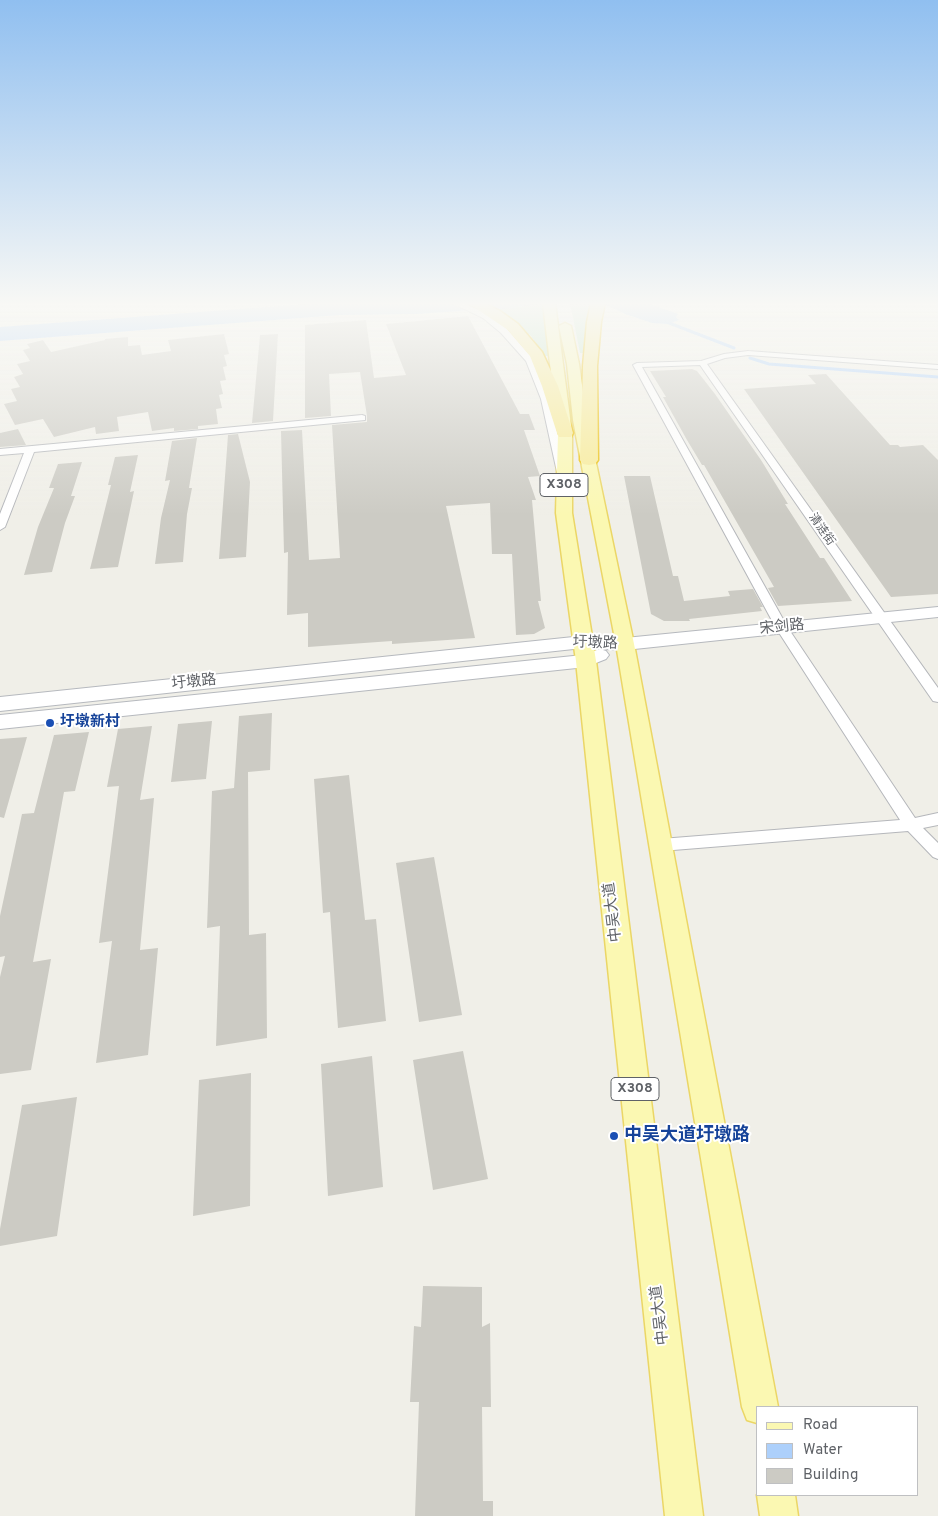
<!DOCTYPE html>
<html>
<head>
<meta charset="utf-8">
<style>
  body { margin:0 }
  #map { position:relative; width:938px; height:1516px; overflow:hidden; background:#f0efe8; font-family:Overpass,sans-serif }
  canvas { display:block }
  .legend { position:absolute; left:756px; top:1406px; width:162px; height:90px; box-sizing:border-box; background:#fff; border:1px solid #bfc0c2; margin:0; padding:6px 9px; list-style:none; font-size:15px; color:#5f6267 }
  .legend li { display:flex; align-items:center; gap:10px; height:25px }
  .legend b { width:25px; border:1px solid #bfc0c2 }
</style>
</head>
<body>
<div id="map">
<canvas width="938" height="1516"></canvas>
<ul class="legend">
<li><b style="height:6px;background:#fbf8b2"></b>Road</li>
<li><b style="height:14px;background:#add0fb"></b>Water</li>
<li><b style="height:14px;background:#cccbc4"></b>Building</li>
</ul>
</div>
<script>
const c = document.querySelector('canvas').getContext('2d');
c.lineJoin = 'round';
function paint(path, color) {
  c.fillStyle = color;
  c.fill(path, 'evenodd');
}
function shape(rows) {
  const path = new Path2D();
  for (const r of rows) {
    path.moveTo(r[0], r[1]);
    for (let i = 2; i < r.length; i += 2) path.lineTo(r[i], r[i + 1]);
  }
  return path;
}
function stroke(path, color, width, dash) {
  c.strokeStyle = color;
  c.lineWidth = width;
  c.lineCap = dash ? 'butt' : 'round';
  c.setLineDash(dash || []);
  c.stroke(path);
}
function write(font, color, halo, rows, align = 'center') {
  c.font = font + ' Overpass,"Noto Sans SC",sans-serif';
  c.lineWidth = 4;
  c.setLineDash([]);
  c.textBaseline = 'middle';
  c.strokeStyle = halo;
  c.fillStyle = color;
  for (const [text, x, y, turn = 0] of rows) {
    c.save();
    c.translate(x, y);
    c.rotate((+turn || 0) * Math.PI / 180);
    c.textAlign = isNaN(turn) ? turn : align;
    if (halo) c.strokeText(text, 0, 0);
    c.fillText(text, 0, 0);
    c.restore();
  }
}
const green = shape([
  [542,303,549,356,544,356,531,336,509,318,491,307,504,309],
  [570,303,592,304,585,353,580,353]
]);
const water = shape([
  [320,303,542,303,504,309,476,307,460,311,416,314,340,315,0,341,0,327],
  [603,303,647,303,678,314,676,317,679,320,668,324,652,323,625,314]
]);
const stream = shape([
  [664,321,734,348],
  [750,358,769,364,938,377]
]);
const building = shape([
  [468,316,520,414,529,414,535,430,524,430,540,476,528,477,536,500,532,500,541,601,538,601,545,628,534,634,516,635,512,554,492,554,490,503,446,506,475,638,392,644,392,641,308,647,308,613,287,615,288,552,284,553,281,431,302,430,309,560,340,558,332,425,367,422,367,416,360,372,329,374,331,416,305,418,305,325,366,320,374,378,406,375,386,324],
  [224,334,229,354,224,355,227,366,223,367,226,380,220,381,223,394,219,395,222,408,216,409,218,424,198,426,198,429,174,431,174,428,152,431,148,412,117,417,119,431,96,434,95,427,54,437,43,419,15,425,4,404,17,401,11,389,20,387,14,377,23,374,17,364,30,361,23,350,30,348,27,344,43,340,51,352,105,340,105,339,128,337,128,346,140,345,142,355,171,351,168,340],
  [278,334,273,421,252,423,260,335],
  [692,369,697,371,715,394,761,460,788,504,785,504,820,558,824,558,852,601,778,606,768,588,774,587,704,465,702,465,687,440,663,397,666,397,650,371],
  [826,374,890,445,898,445,900,447,923,445,938,460,938,594,891,597,744,389,816,384,808,375],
  [18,429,26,445,0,447,0,433],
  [238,434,250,482,246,557,219,559,228,435],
  [197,438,189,488,192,488,187,514,183,562,155,564,161,518,170,480,165,481,172,441],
  [138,455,130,492,134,491,118,567,90,569,111,485,108,485,115,457],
  [82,462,71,496,75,496,65,523,52,572,24,575,38,527,54,488,49,488,58,464],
  [624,476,650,476,673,576,678,576,684,601,730,596,728,591,753,589,763,607,760,607,762,611,689,619,690,621,664,621,651,614],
  [272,713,270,770,248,772,249,935,266,933,267,1038,216,1046,220,926,207,928,212,791,234,788,239,716],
  [212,721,206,779,171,782,178,724],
  [152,726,140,800,154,798,140,950,158,948,148,1055,96,1063,112,941,99,943,119,786,107,787,118,729],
  [89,732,75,791,64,792,33,962,51,959,31,1070,0,1074,0,977,5,956,0,957,0,916,22,814,34,813,54,735],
  [27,737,4,818,0,817,0,739],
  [349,775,365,920,376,919,386,1021,338,1028,330,912,323,913,314,779],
  [434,857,462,1015,419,1022,396,863],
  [463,1051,488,1179,433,1190,413,1060],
  [372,1056,383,1187,328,1196,321,1064],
  [251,1073,250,1206,193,1216,199,1080],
  [77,1097,57,1236,0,1246,0,1229,22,1105],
  [423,1286,482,1287,482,1327,490,1323,491,1407,482,1407,483,1501,493,1501,493,1516,415,1516,419,1402,410,1402,414,1326,421,1327]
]);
const minor = shape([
  [452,303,462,303,489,314,507,329,534,360,549,399,567,472,565,474,559,474,557,472,541,399,526,361,501,333,483,318,452,303],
  [748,351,938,365,938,369,748,355,725,358,707,364,938,688,938,702,933,701,700,365,642,367,788,628,915,818,938,813,938,825,923,828,938,843,938,859,933,857,908,831,661,851,656,849,653,845,656,841,661,839,900,820,776,628,633,365,637,363,701,361,724,354,748,351],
  [362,415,365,416,365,420,34,452,5,527,0,530,0,514,24,453,0,455,0,449,362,415]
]);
const secondary = shape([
  [938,607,938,617,625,650,583,648,0,711,0,697,583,636,625,638,938,607],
  [600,649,606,651,609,655,606,659,586,667,0,729,0,715,583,655,600,649]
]);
const primary = shape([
  [543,303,555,303,572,433,572,513,596,661,703,1516,665,1516,576,661,556,513,558,433,543,303],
  [565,323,571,326,579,364,587,420,634,644,778,1407,757,1407,757,1423,747,1420,742,1407,616,644,573,420,567,364,559,326,565,323],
  [757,1495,795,1495,798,1516,760,1516,757,1495]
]);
const motorway = shape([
  [468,303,484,303,500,311,518,324,542,352,558,386,573,433,571,437,559,437,557,433,542,386,530,356,508,330,468,303],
  [591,303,605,303,601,322,597,366,598,460,595,464,589,465,583,464,580,460,583,366,587,322,591,303]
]);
const markers = [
  [50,723,5,"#1a4fb4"],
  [614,1136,5,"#1a4fb4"]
];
const farStreetnames = [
  ["清涟街",821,530,55]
];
const shields = [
  [564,485,48],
  [635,1089,48]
];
const shieldNames = [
  ["X308",564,485],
  ["X308",635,1089]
];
const streetNames = [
  ["宋剑路",782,628,-6],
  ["圩墩路",595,644,2],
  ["圩墩路",194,683,-6],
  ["中吴大道",614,912,-97],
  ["中吴大道",661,1315,-97]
];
const transitNames = [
  ["圩墩新村",60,723]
];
const nearTransitnames = [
  ["中吴大道圩墩路",624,1136]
];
paint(green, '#c6e6ca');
paint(water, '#add0fb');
stroke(stream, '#add0fb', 3);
paint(building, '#cccbc4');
stroke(minor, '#b5b7bb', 2);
stroke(secondary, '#b6b9be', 2);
stroke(primary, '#ebd666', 3);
stroke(motorway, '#edc10b', 3);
paint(minor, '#fff');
paint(secondary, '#fff');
paint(primary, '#fbf8b2');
paint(motorway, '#f8eb97');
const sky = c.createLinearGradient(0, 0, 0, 515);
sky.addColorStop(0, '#90bff0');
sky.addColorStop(0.59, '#f8f8f5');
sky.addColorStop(1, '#f8f8f500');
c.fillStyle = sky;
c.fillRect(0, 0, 938, 515);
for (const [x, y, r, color] of markers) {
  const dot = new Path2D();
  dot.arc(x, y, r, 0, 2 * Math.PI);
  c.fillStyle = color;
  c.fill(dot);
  stroke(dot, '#fff', 2);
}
write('12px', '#5f6267', '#fff', farStreetnames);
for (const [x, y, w] of shields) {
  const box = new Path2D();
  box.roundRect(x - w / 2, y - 11.5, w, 23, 4);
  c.fillStyle = '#fff';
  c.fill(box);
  stroke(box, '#5f6267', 1);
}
write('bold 14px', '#5f6267', null, shieldNames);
write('15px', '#5f6267', '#fff', streetNames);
write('bold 15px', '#164399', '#fff', transitNames, 'left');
write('bold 18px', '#164399', '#fff', nearTransitnames, 'left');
</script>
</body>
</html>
